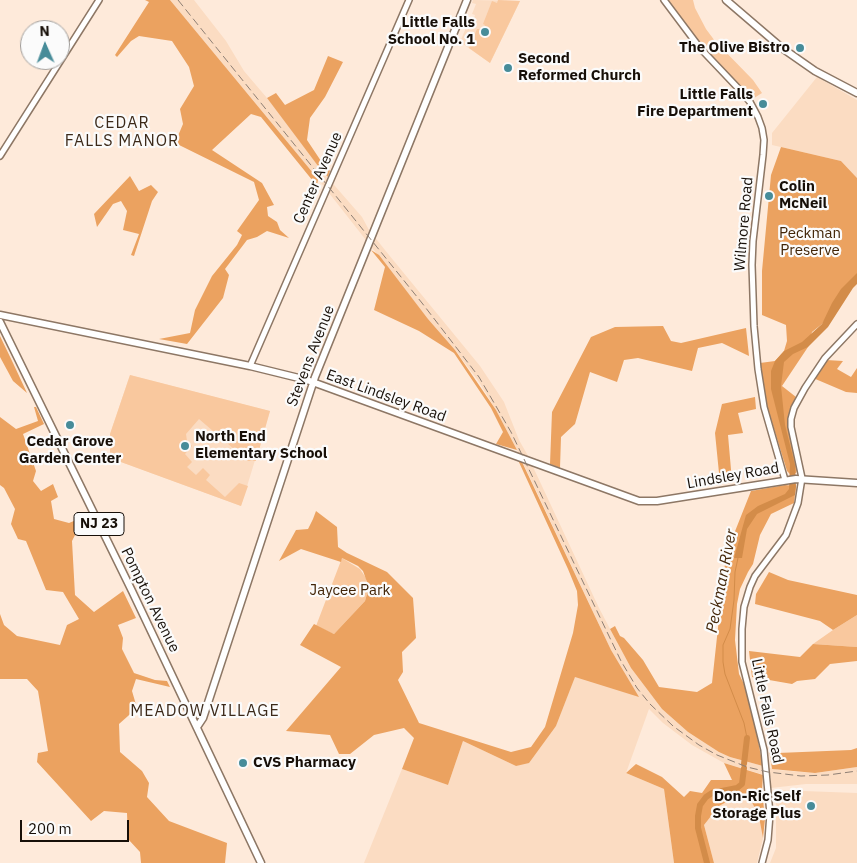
<!DOCTYPE html>
<html>
<head>
<meta charset="utf-8">
<style>
  body { margin:0 }
  #map { position:relative; width:857px; height:863px; overflow:hidden; background:#feeada; font-family:"IBM Plex Sans",sans-serif }
  canvas { display:block }
  .north { position:absolute; left:20px; top:20px; width:50px; height:50px; box-sizing:border-box; background:#fbfbfb; border:1px solid #a09d9a; border-radius:50%; rotate:358deg; font-size:14px; font-weight:700; line-height:20px; text-align:center; color:#170f08 }
  .north::after { content:''; display:block; margin:auto; width:18px; height:22px; background:#478c99; clip-path:polygon(50% 0,100% 100%,50% 72%,0 100%) }
  .scale { position:absolute; left:20px; top:820px; width:109px; height:22px; box-sizing:border-box; border:2px solid #170f08; border-top:0; padding-left:6px; font-size:15px; line-height:18px; white-space:nowrap; color:#170f08; -webkit-text-stroke:4px #fbfbfb; paint-order:stroke }
</style>
</head>
<body>
<div id="map">
<canvas width="857" height="863"></canvas>
<div class="north">N</div>
<div class="scale">200 m</div>
</div>
<script>
const c = document.querySelector('canvas').getContext('2d');
c.lineJoin = 'round';
function paint(path, color) {
  c.fillStyle = color;
  c.fill(path, 'evenodd');
}
function shape(rows) {
  const path = new Path2D();
  for (const r of rows) {
    path.moveTo(r[0], r[1]);
    for (let i = 2; i < r.length; i += 2) path.lineTo(r[i], r[i + 1]);
  }
  return path;
}
function stroke(path, color, width, dash) {
  c.strokeStyle = color;
  c.lineWidth = width;
  c.lineCap = dash ? 'butt' : 'round';
  c.setLineDash(dash || []);
  c.stroke(path);
}
function write(font, color, halo, rows, align = 'center') {
  c.font = font + ' "IBM Plex Sans",sans-serif';
  c.lineWidth = 4.5;
  c.setLineDash([]);
  c.textBaseline = 'middle';
  c.strokeStyle = halo;
  c.fillStyle = color;
  for (const [text, x, y, turn = 0] of rows) {
    c.save();
    c.translate(x, y);
    c.rotate((+turn || 0) * Math.PI / 180);
    c.textAlign = isNaN(turn) ? turn : align;
    if (halo) c.strokeText(text, 0, 0);
    c.fillText(text, 0, 0);
    c.restore();
  }
}
const built = shape([
  [170,0,194,0,226,41,244,71,267,98,321,170,362,217,369,230,389,255,480,366,504,402,519,440,527,454,599,608,618,644,631,668,662,709,688,732,730,757,778,770,815,773,857,767,857,784,806,784,771,788,771,777,724,763,692,745,663,723,649,709,626,773,664,789,674,863,364,863,402,769,448,785,463,741,516,766,556,726,575,676,638,696,611,650,517,450,496,410,479,382,455,350,428,319,318,179],
  [473,0,520,1,490,63,460,42,468,23,472,24,475,15,472,14,476,4,472,3],
  [817,77,857,100,857,178,841,161,772,145,772,133],
  [130,375,270,411,241,506,110,458,110,434],
  [776,790,857,793,857,863,770,863,776,848],
  [734,798,750,798,759,817,763,838,757,863,714,863,704,825,719,806]
]);
const green = shape([
  [498,0,520,1,490,63,469,48,477,29,483,29,485,25,483,24,492,1,497,3],
  [668,0,693,0,695,8,706,29,715,41,753,80,762,93,751,100,742,89,706,51,670,5],
  [130,375,270,411,256,461,248,461,199,419,186,434,187,441,192,446,185,454,192,462,187,467,196,475,203,468,210,475,206,480,225,497,239,483,248,486,241,506,110,458,110,434],
  [342,558,360,569,366,578,368,590,365,601,334,634,316,626],
  [857,615,857,647,813,644,833,630]
]);
const forest = shape([
  [145,0,170,0,318,179,317,186,261,117,251,114,212,150,262,183,274,205,267,207,268,216,277,222,280,230,289,238,267,231,257,237,247,240,225,269,229,275,223,298,187,344,159,339,190,333,195,310,212,276,237,245,242,235,237,231,259,200,254,182,175,143,183,124,180,109,194,86,189,67,172,41,139,36,131,41,117,57,115,55,149,2],
  [328,56,343,62,325,97,310,118,307,140,321,161,330,171,328,177,321,170,267,98,276,93,285,105,314,90],
  [781,147,841,161,857,178,857,274,822,324,812,332,808,347,782,386,796,397,789,413,788,427,797,470,796,473,790,474,787,471,767,406,760,363,775,361,784,351,787,341,786,325,762,315,762,271,771,175],
  [130,176,139,191,151,185,158,192,152,201,134,256,131,255,139,234,123,230,127,211,121,201,113,204,97,227,94,214],
  [371,250,379,255,428,319,455,350,496,410,517,450,496,444,503,432,491,408,454,353,419,331,374,310,385,267],
  [663,326,671,341,681,343,746,328,749,356,722,343,698,348,692,371,638,358,624,360,617,382,590,372,575,424,561,437,560,468,550,464,552,412,591,337,615,327],
  [0,336,13,363,27,393,13,381,0,357],
  [826,360,843,361,837,369,851,377,857,368,857,393,846,392,813,378],
  [755,397,756,409,738,413,743,433,728,435,732,481,720,483,715,433,722,404],
  [34,407,36,407,44,424,23,434,36,471,33,481,41,491,53,484,58,497,51,501,54,519,69,523,86,516,90,525,77,531,72,541,75,595,94,612,123,591,136,618,118,625,123,638,122,649,134,673,155,680,167,681,170,687,136,679,132,691,137,708,119,724,120,752,142,771,149,783,147,797,169,821,227,843,225,863,141,863,140,852,128,839,127,813,104,811,91,821,37,762,38,753,48,751,38,691,27,679,0,679,0,614,4,625,17,636,60,645,67,625,79,619,63,592,46,590,26,541,18,539,11,524,15,509,4,488,0,485,0,417,16,429,38,421],
  [518,460,522,462,611,650,639,697,575,677,556,726,529,763,516,766,463,741,448,785,402,769,414,738,404,728,374,735,350,754,339,754,330,735,286,731,341,667,300,645,314,624,334,634,365,601,367,594,367,582,363,571,358,566,342,558,341,562,301,549,279,561,296,530,308,529,313,519,316,511,337,527,338,547,347,553,387,572,413,598,416,638,402,652,403,672,398,680,419,723,511,752,531,747,545,727,573,633,578,605,577,591,568,569],
  [785,485,796,486,794,503,771,514,760,535,753,564,748,572,740,589,737,604,735,640,739,674,744,684,753,716,763,766,730,757,719,752,688,732,662,709,631,668,610,629,615,626,620,636,624,638,643,660,659,687,697,692,712,683,726,554,751,491],
  [769,572,788,580,857,595,857,615,833,630,820,621,755,604,756,594],
  [813,644,857,647,857,661,830,664,815,679,797,681,792,684,752,677,749,651,800,657],
  [857,748,857,767,815,773,772,769,769,750,778,753,851,750],
  [724,763,763,775,762,790,765,819,763,838,759,817,750,798,734,798,719,806,704,825,714,863,674,863,664,789,626,773,636,764,662,777,684,797,690,791,702,793,711,780,732,780]
]);
const water = shape([
  [857,273,857,284,853,288,828,327,808,347,793,354,784,362,781,386,785,425,795,465,796,486,795,495,757,514,747,529,742,558,734,558,746,515,758,506,785,494,789,489,790,464,771,389,771,371,775,361,784,351,802,342,822,324,832,303,841,289]
]);
const stream = shape([
  [738,558,735,572,734,600,730,629,723,645,723,662,725,674,744,723,747,738]
]);
const river = shape([
  [744,764,747,738],
  [707,863,698,828,698,816,700,805,706,797,712,793,737,788,742,784,744,768]
]);
const minor = shape([
  [664,0,700,48,737,87,750,102,758,117,762,128,764,140,763,155,753,241,752,265,754,326,758,369,764,407,785,480],
  [0,156,99,0],
  [250,366,409,0],
  [762,863,768,840,770,814,764,750,742,662,742,629,744,607,750,587,755,576,786,535,798,503,802,478,791,427,791,419,794,408,805,388,825,358,857,324]
]);
const major = shape([
  [726,0,782,48,815,71,857,93],
  [0,315,250,366,307,380,639,501,657,501,796,479,857,483],
  [0,322,132,591,261,863],
  [197,727,203,718,315,377,467,0]
]);
const rail = shape([
  [178,0,422,303,479,377,511,432,621,661,637,688,650,704,673,726,699,745,717,755,747,767,768,772,801,776,828,775,857,771]
]);
const markers = [
  [485,32,5,"#478c99"],
  [800,48,5,"#478c99"],
  [508,68,5,"#478c99"],
  [763,104,5,"#478c99"],
  [769,196,5,"#478c99"],
  [70,425,5,"#478c99"],
  [185,446,5,"#478c99"],
  [243,763,5,"#478c99"],
  [811,806,5,"#478c99"]
];
const shields = [
  [99,524,50]
];
const shieldNames = [
  ["NJ 23",99,524]
];
const poiNames = [
  ["Little Falls",475,23],
  ["School No. 1",475,40],
  ["The Olive Bistro",790,48],
  ["Second",518,59,"left"],
  ["Reformed Church",518,76,"left"],
  ["Little Falls",753,95],
  ["Fire Department",753,112],
  ["Colin",779,187,"left"],
  ["McNeil",779,204,"left"],
  ["North End",195,437,"left"],
  ["Elementary School",195,454,"left"],
  ["Cedar Grove",70,442,"center"],
  ["Garden Center",70,459,"center"],
  ["CVS Pharmacy",253,763,"left"],
  ["Don-Ric Self",801,797],
  ["Storage Plus",801,814]
];
const streetNames = [
  ["Center Avenue",318,178,-66],
  ["Wilmore Road",744,224,-85],
  ["Stevens Avenue",311,356,-69],
  ["East Lindsley Road",386,396,20],
  ["Lindsley Road",733,476,-10],
  ["Pompton Avenue",150,600,64],
  ["Little Falls Road",767,711,78]
];
const parkNames = [
  ["Peckman",810,234],
  ["Preserve",810,251],
  ["Jaycee Park",350,591]
];
const neighbourhoodNames = [
  ["CEDAR",122,123],
  ["FALLS MANOR",122,141],
  ["MEADOW VILLAGE",205,711]
];
const waterNames = [
  ["Peckman River",722,581,-79]
];
paint(built, '#fbdcc2');
paint(green, '#f9c89e');
paint(forest, '#eba260');
paint(water, '#d38c49');
stroke(stream, '#d38c49', 1);
stroke(river, '#d38c49', 6);
stroke(minor, '#8d7765', 8);
stroke(major, '#8d7765', 9);
stroke(minor, '#fff', 5);
stroke(major, '#fff', 6);
stroke(rail, '#8e7f74', 1, [8, 4]);
for (const [x, y, r, color] of markers) {
  const dot = new Path2D();
  dot.arc(x, y, r, 0, 2 * Math.PI);
  c.fillStyle = color;
  c.fill(dot);
  stroke(dot, '#fbfbfb', 2);
}
for (const [x, y, w] of shields) {
  const box = new Path2D();
  box.roundRect(x - w / 2, y - 11.5, w, 23, 4);
  c.fillStyle = '#fbfbfb';
  c.fill(box);
  stroke(box, '#170f08', 1);
}
write('bold 14px', '#170f08', null, shieldNames);
write('bold 15px', '#170f08', '#fbfbfb', poiNames, 'right');
write('15px', '#170f08', '#fbfbfb', streetNames);
write('15px', '#422507', '#fbfbfb', parkNames);
c.letterSpacing = '1px';
write('16px', '#3c2a1a', '#fbfbfb', neighbourhoodNames);
c.letterSpacing = '0px';
write('italic 16px', '#472a0d', '#fbfbfb', waterNames);
</script>
</body>
</html>
